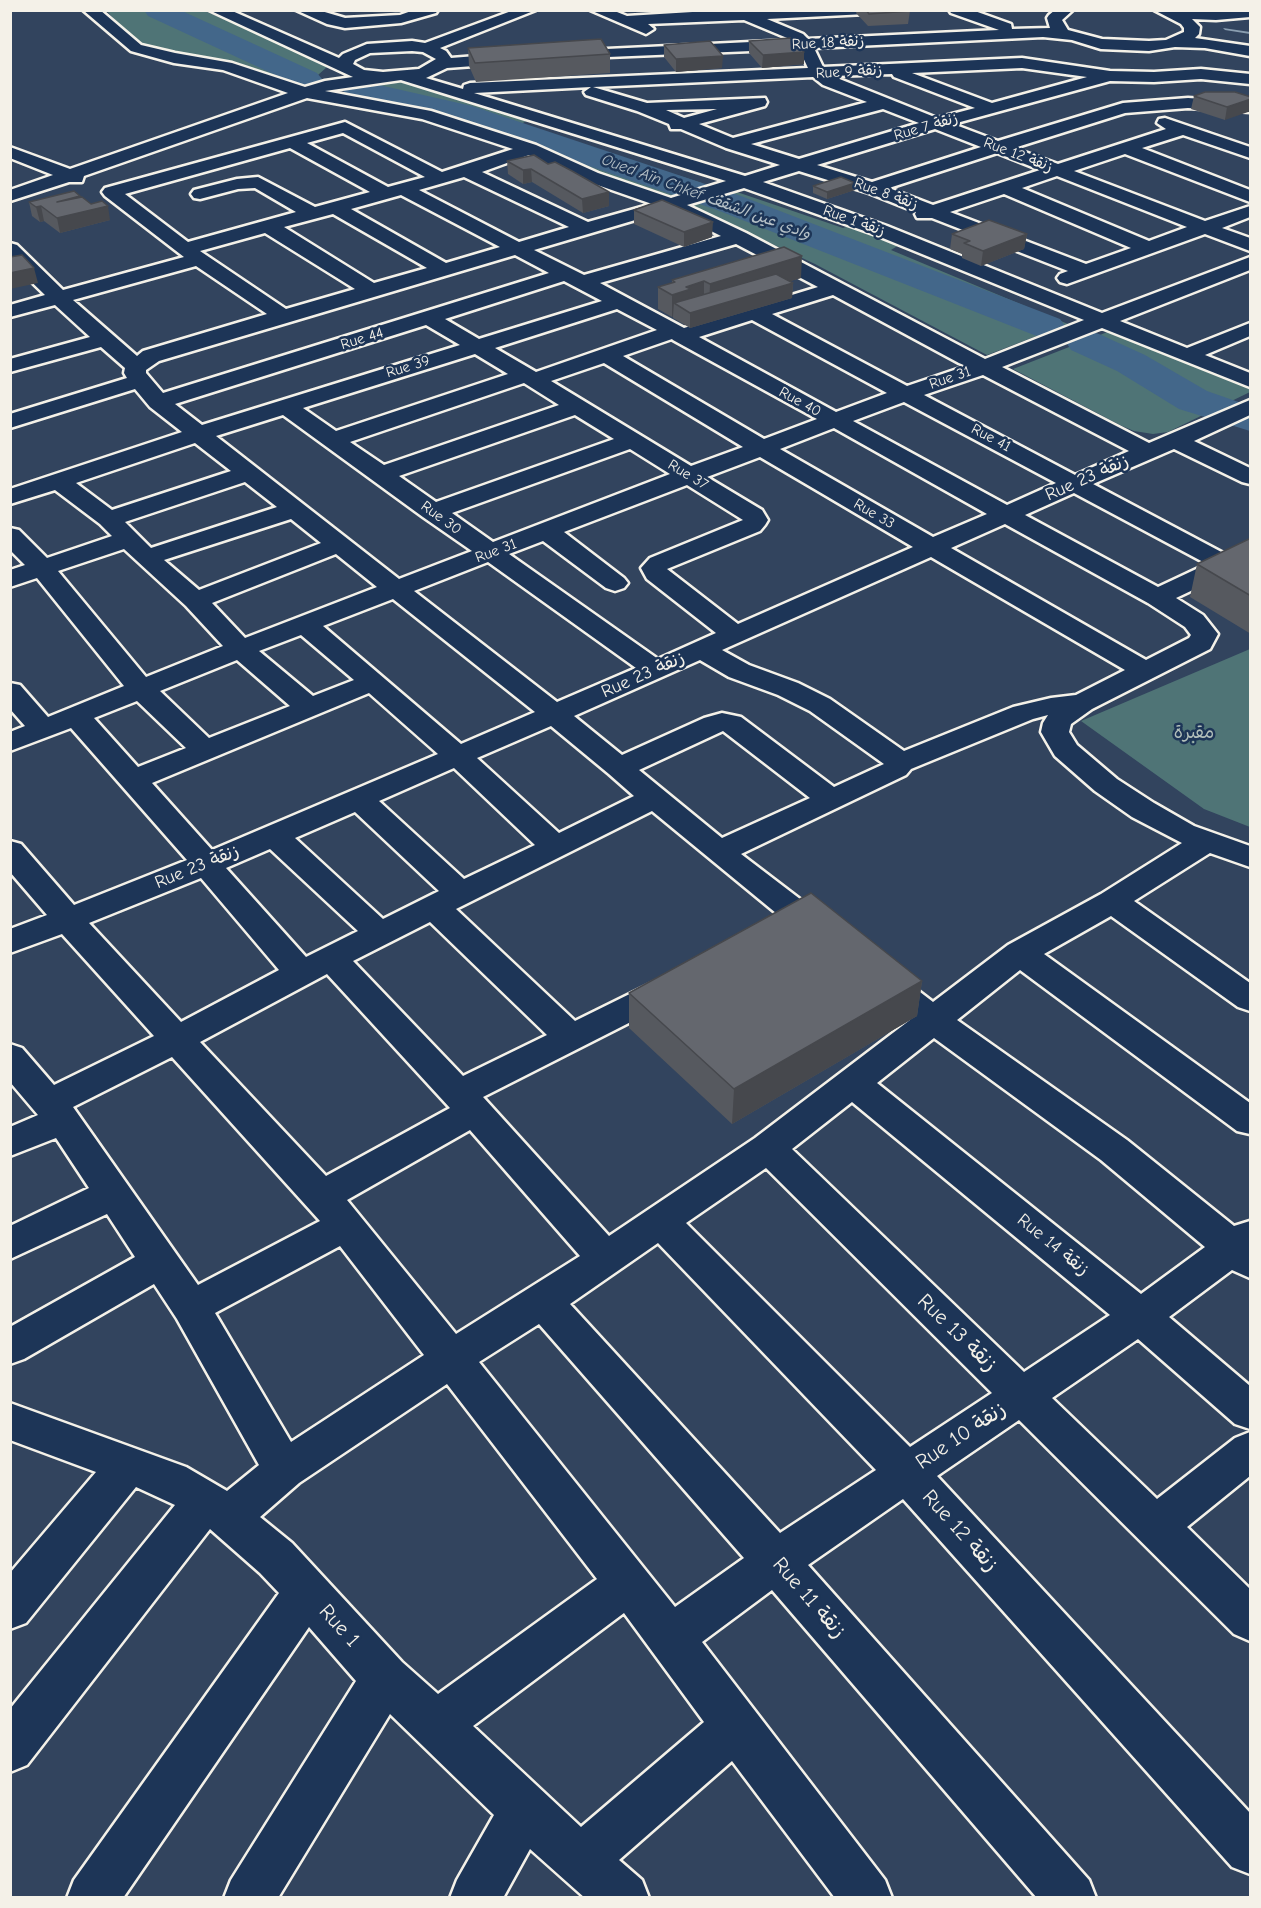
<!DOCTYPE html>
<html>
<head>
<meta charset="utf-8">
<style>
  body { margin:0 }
  #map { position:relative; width:1261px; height:1908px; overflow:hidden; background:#32445e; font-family:"Comic Neue",sans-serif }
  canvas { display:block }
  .frame { position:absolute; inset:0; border:12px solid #f4f1e8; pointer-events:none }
</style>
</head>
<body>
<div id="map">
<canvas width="1261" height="1908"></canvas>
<div class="frame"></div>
</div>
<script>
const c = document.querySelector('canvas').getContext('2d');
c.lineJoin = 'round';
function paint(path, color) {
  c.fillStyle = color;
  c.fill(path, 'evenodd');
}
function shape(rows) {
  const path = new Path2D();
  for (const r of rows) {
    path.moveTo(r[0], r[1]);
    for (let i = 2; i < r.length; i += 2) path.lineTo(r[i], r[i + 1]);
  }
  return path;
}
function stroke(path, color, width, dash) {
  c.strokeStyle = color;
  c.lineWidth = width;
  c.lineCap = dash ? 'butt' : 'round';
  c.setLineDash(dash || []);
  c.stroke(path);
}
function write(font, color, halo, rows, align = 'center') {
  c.font = font + ' "Comic Neue","Playpen Sans Arabic",sans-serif';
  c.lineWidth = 5;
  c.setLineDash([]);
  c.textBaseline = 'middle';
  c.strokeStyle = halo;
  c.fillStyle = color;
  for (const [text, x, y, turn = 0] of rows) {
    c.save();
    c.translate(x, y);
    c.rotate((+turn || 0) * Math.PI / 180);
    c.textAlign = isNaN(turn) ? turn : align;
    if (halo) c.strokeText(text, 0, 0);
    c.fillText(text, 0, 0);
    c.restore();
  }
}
const green = shape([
  [184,10,205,11,325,64,327,67,318,75,289,83,237,63,190,58,150,48,131,39,107,11],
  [390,82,410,82,526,121,520,125,702,183,704,186,665,197,534,147,535,142,451,117,346,97,345,95,362,87],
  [734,191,843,228,852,225,899,245,891,250,1068,324,987,355,815,264,691,206],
  [1110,331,1250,389,1250,392,1168,432,1153,434,1134,431,1120,425,1013,369],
  [1250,649,1250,827,1204,809,1081,721]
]);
const stream = shape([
  [1223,28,1250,32,1250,34,1225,30,1223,28]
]);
const river = shape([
  [144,10,180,10,317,73,322,79,317,85,307,88,297,85,148,16,144,10],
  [357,80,472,106,741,196,1060,319,1066,327,1060,335,1047,338,1034,335,717,210,452,119,347,95,342,89,347,83,357,80],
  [1085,330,1099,334,1145,355,1207,391,1250,406,1250,431,1179,409,1117,371,1071,350,1066,342,1071,334,1085,330]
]);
const minor = shape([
  [83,10,100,10,141,45,175,53,232,63,305,87,325,81,353,77,209,10,230,10,339,58,343,54,367,44,412,41,425,43,514,10,536,10,440,48,446,51,451,58,514,53,522,58,514,63,447,68,426,78,463,89,464,85,470,83,808,68,799,49,560,59,558,56,566,51,792,40,744,20,648,24,654,29,646,34,590,10,612,10,627,16,725,10,873,10,866,14,767,19,803,34,808,39,999,30,951,13,949,10,972,10,1011,24,1012,29,1050,28,1047,18,1049,15,1055,10,1073,10,1062,20,1068,30,1102,39,1149,41,1166,40,1184,32,1184,28,1181,24,1154,10,1250,10,1250,17,1216,20,1192,19,1200,27,1199,34,1195,38,1250,46,1250,56,1205,48,1175,47,1149,51,1101,49,1072,40,1043,37,814,48,823,67,1022,58,1110,71,1154,72,1201,69,1250,74,1250,84,1201,79,1154,82,1110,81,953,124,998,141,1123,103,1188,98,1250,102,1250,112,1188,108,1125,113,1014,148,1058,164,1166,129,1157,123,1159,119,1165,118,1250,147,1250,158,1183,135,1142,148,1250,190,1250,202,1125,154,1074,171,1205,221,1250,206,1250,217,1222,228,1250,238,1250,251,1205,234,1067,284,1060,282,1057,278,1060,274,1068,271,932,218,917,218,915,214,916,212,866,192,799,171,763,182,887,226,1102,313,1250,257,1250,270,1120,321,1187,348,1250,323,1250,336,1205,355,1250,373,1250,387,1102,328,1002,367,1149,443,1250,400,1250,415,1194,441,1250,468,1250,484,1242,482,1174,449,1093,484,1227,555,1250,547,1250,563,1176,598,1203,615,1218,634,1210,649,1092,709,1071,724,1069,732,1077,745,1117,779,1154,803,1194,826,1250,846,1250,867,1210,853,1134,901,1250,983,1250,1011,1238,1007,1111,916,1044,954,1250,1103,1250,1134,1237,1131,1020,970,957,1020,1127,1140,1234,1226,1250,1221,1250,1278,1232,1270,1169,1317,1250,1386,1250,1429,1235,1424,1138,1339,1052,1398,1157,1499,1235,1438,1250,1432,1250,1476,1187,1527,1250,1589,1250,1641,1234,1634,1019,1420,937,1476,1250,1813,1250,1874,1232,1867,903,1499,808,1565,1089,1880,1096,1898,1037,1898,772,1590,702,1642,885,1880,892,1898,835,1898,732,1761,619,1860,642,1880,649,1898,585,1898,530,1849,503,1898,450,1898,457,1880,494,1815,390,1714,278,1898,224,1898,231,1880,356,1681,309,1627,123,1898,67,1898,74,1880,279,1593,260,1573,210,1529,27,1765,10,1772,10,1709,175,1505,136,1487,26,1623,10,1629,10,1573,96,1472,10,1440,10,1403,186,1467,227,1491,259,1465,177,1319,154,1284,24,1359,10,1364,10,1327,135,1257,107,1214,10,1259,10,1226,89,1188,56,1138,10,1156,10,1127,38,1115,10,1082,10,1044,22,1048,54,1085,154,1036,62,934,10,953,10,929,47,915,10,872,10,841,21,844,74,905,187,860,71,728,10,751,10,732,25,726,10,709,10,683,20,685,48,717,124,686,37,578,10,587,10,570,25,565,10,550,10,528,19,530,47,558,112,536,100,524,55,490,10,504,10,489,182,432,150,407,135,389,10,428,10,414,127,378,124,373,125,368,101,347,10,372,10,359,90,337,55,305,10,317,10,305,45,295,10,261,10,243,17,245,63,290,184,257,105,196,102,192,105,188,345,122,442,172,513,149,422,119,307,98,84,176,82,182,69,182,10,201,10,190,53,175,10,158,10,147,70,169,288,93,223,70,174,63,131,51,83,10],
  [412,51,423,52,436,59,419,69,383,72,364,70,353,64,355,60,370,53,412,51],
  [1022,68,1087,77,992,103,912,73,1022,68],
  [892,74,894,77,975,108,937,118,832,76,892,74],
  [813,77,823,85,867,102,733,138,699,124,765,106,767,102,765,98,647,103,593,87,813,77],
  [401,80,726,181,671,198,598,173,536,145,431,111,325,91,401,80],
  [591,87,584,92,586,95,637,111,669,124,671,129,681,129,726,148,780,165,745,176,474,93,591,87],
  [717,109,684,118,666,110,717,109],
  [883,109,919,123,799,159,751,144,883,109],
  [935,129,981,147,872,182,817,165,935,129],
  [343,133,425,177,388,187,307,143,343,133],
  [290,148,370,192,315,207,258,177,237,179,194,190,191,194,194,198,200,199,238,189,255,188,296,212,188,242,125,194,290,148],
  [997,153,1040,170,933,205,889,188,997,153],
  [529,155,586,181,652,204,588,222,482,172,529,155],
  [1057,176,1187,227,1149,241,1022,188,1057,176],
  [464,177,569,227,519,242,419,190,464,177],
  [744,188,873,234,1084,320,985,359,746,233,687,205,744,188],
  [1004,194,1131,248,1086,264,950,212,1004,194],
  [401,195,500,247,446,263,351,209,401,195],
  [669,210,721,236,584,275,534,250,669,210],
  [333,214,427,268,374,283,284,227,333,214],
  [265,233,355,289,286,309,200,251,265,233],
  [736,244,818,287,684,328,600,283,736,244],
  [515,255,549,273,163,393,146,373,146,370,159,361,515,255],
  [196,266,267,314,143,351,137,356,73,300,196,266],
  [564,281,602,301,479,339,445,319,564,281],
  [833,295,959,363,966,366,907,386,772,314,833,295],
  [617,309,657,330,536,372,495,348,617,309],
  [752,320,887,393,836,412,699,337,752,320],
  [426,325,460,345,202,425,175,404,426,325],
  [672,339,673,340,817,419,764,439,623,356,672,339],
  [475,354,508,374,336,431,303,408,475,354],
  [604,363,743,447,691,466,551,381,604,363],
  [983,375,1129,451,1075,475,924,395,983,375],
  [524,383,559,405,384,465,350,442,524,383],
  [904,402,1056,483,1007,505,853,421,904,402],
  [283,415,423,517,472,551,399,579,216,436,283,415],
  [575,415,614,439,436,502,399,476,575,415],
  [834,428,987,514,933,537,780,449,834,428],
  [195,443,231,471,112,510,76,483,195,443],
  [630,449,670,474,493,542,452,513,630,449],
  [760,457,818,491,913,547,738,624,667,569,760,531,765,525,768,520,762,510,707,477,760,457],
  [245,482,277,507,151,548,125,522,245,482],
  [687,485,743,520,650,558,641,568,647,579,716,633,658,659,509,554,543,541,606,588,615,591,624,588,628,583,624,578,564,532,687,485],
  [1074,493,1207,564,1158,587,1025,515,1074,493],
  [291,519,321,543,199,590,164,560,291,519],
  [1005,524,1148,603,1185,627,1191,635,1189,638,1146,660,951,548,1005,524],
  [124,549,186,606,223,646,146,677,58,571,124,549],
  [336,554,377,587,245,638,212,603,336,554],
  [931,557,1125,670,1076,695,1051,698,1013,707,904,751,830,699,798,683,749,665,722,650,931,557],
  [488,562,636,668,557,702,414,591,488,562],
  [393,599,535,712,461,744,323,626,393,599],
  [301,635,354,680,313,696,259,651,301,635],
  [237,660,290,706,209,738,160,691,237,660],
  [700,660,729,677,778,695,810,711,884,764,834,787,741,717,722,713,704,718,622,755,574,716,700,660],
  [369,693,438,754,212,850,152,783,369,693],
  [137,701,186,748,138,767,94,718,137,701],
  [1048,715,1043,723,1041,732,1055,756,1095,791,1132,817,1182,843,1101,894,1008,945,933,1002,894,972,882,968,870,972,865,980,870,988,910,1020,755,1138,609,1236,483,1097,682,996,687,988,682,980,670,976,658,980,575,1021,456,909,652,811,810,941,822,944,834,941,838,933,834,925,741,854,906,775,911,769,1033,719,1048,715],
  [551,726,609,774,634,796,559,833,477,758,551,726],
  [723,731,810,798,722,838,639,770,723,731],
  [454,768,535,845,464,879,379,801,454,768],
  [355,812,439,891,383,919,295,838,355,812],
  [270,849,358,931,306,957,226,868,270,849],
  [201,878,279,970,181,1022,89,923,201,878],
  [430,922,547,1035,463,1076,353,961,430,922],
  [327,974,450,1108,326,1176,200,1042,327,974],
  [934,1038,1101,1160,1205,1247,1141,1294,877,1083,934,1038],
  [172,1057,320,1221,198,1285,73,1107,172,1057],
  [852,1102,1110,1315,1024,1372,792,1149,852,1102],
  [470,1130,580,1256,456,1334,347,1200,470,1130],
  [766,1168,992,1393,910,1447,686,1223,766,1168],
  [658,1243,876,1470,780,1533,570,1304,658,1243],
  [340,1246,424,1355,291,1442,215,1313,340,1246],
  [539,1324,744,1558,675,1607,479,1362,539,1324],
  [447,1384,597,1579,438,1694,402,1662,292,1543,260,1517,299,1483,447,1384],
  [624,1613,704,1722,581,1827,473,1726,624,1613],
  [296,10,318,10,345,18,400,15,414,10,438,10,436,13,401,23,345,28,327,24,296,10]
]);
const wall = shape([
  [857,10,909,10,910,11,908,24,868,26,856,13],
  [749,41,804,64,762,68,749,53],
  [664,45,722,68,676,72,664,57],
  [468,48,610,54,610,73,476,82,469,66],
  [1235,92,1225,120,1191,109,1194,96],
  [507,161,548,164,609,192,609,206,583,213,532,182,523,184,508,174],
  [855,183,855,190,827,199,813,193,813,186],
  [81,198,110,220,60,233,44,221,40,222,32,216,29,202],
  [634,210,712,237,684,247,634,224],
  [952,234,1027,234,1024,249,981,266,962,258,962,254,950,249],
  [801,278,790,281,793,283,792,298,690,328,673,318,673,316,672,317,658,309,658,287,672,283,672,280],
  [1251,538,1251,634,1190,597,1197,564],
  [922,981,917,1016,732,1124,629,1028,629,993]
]);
const shadedWall = shape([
  [804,52,804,64,762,68,763,55],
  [723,56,722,68,676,72,676,59],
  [1251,99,1251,111,1225,120,1227,107],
  [531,169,532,182,523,184,523,170],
  [855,183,855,190,827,199,827,192],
  [609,192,609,206,583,213,582,199],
  [41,206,44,221,40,222,36,207],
  [108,206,110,220,60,233,57,218],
  [713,222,712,237,684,247,684,232],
  [1027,234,1024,249,981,266,983,251],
  [802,256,801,278,709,306,710,284],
  [34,268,38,283,10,289,10,273],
  [704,281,704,303,674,303,673,316,672,317,672,295,686,287],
  [793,283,792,298,690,328,690,313],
  [922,981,917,1016,732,1124,734,1089]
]);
const building = shape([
  [866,10,909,10,910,11,869,14,866,10],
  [791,38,804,52,763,55,749,41,791,38],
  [601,39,610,54,475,63,468,48,601,39],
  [710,41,723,56,676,59,664,45,710,41],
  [1205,92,1235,92,1251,97,1251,99,1227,107,1194,96,1205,92],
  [534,155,548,164,555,162,572,171,609,192,582,199,531,169,523,170,507,161,534,155],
  [841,177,855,183,827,192,813,186,841,177],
  [74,191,80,196,57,202,82,197,91,204,102,201,108,206,57,218,41,206,36,207,29,202,74,191],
  [662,200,713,222,684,232,634,210,662,200],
  [989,220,1027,234,983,251,964,243,970,241,952,234,989,220],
  [784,247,802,256,710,284,704,281,686,287,691,289,672,295,658,287,675,282,672,280,784,247],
  [22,255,34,268,10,273,10,257,22,255],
  [776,274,793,283,690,313,674,303,776,274],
  [1251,538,1251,596,1197,564,1251,538],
  [811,893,922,981,734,1089,629,993,811,893]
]);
const farStreetnames = [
  ["Rue 18 زنقة",828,43,-3],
  ["Rue 9 زنقة",849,72,-3],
  ["Rue 7 زنقة",926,127,-16],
  ["Rue 12 زنقة",1018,155,21],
  ["Rue 8 زنقة",886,194,20],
  ["Rue 1 زنقة",854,221,20],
  ["Rue 44",362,339,-17],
  ["Rue 39",408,367,-17],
  ["Rue 31",950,378,-19],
  ["Rue 40",800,402,29],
  ["Rue 41",991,438,28],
  ["Rue 37",688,475,31],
  ["Rue 33",874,514,30],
  ["Rue 30",441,518,36],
  ["Rue 31",496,551,-21]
];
const farWaternames = [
  ["Oued Aïn Chkef وادي عين الشقف",706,197,20]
];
const streetNames = [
  ["Rue 23 زنقة",1087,478,-24],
  ["Rue 23 زنقة",643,675,-24],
  ["Rue 23 زنقة",197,867,-22],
  ["Rue 14 زنقة",1053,1245,39]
];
const parkNames = [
  ["مقبرة",1194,733]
];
const nearStreetnames = [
  ["Rue 13 زنقة",957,1333,44],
  ["Rue 10 زنقة",961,1436,-34],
  ["Rue 12 زنقة",960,1531,48],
  ["Rue 11 زنقة",809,1598,49],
  ["Rue 1",339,1626,48]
];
paint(green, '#4f7476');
paint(stream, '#8a9eb0');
paint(river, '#43678a');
stroke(minor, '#f4f1e8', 5);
paint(minor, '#1d3557');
paint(wall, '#56595f');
paint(shadedWall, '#46484d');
paint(building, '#64676e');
stroke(building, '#46484d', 1.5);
write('15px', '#f4f1e8', '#1d3557', farStreetnames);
write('italic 16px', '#b6c1c7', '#1d3557', farWaternames);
write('18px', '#f4f1e8', '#1d3557', streetNames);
write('18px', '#b2bfba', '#1d3557', parkNames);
write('21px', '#f4f1e8', '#1d3557', nearStreetnames);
</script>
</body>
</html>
